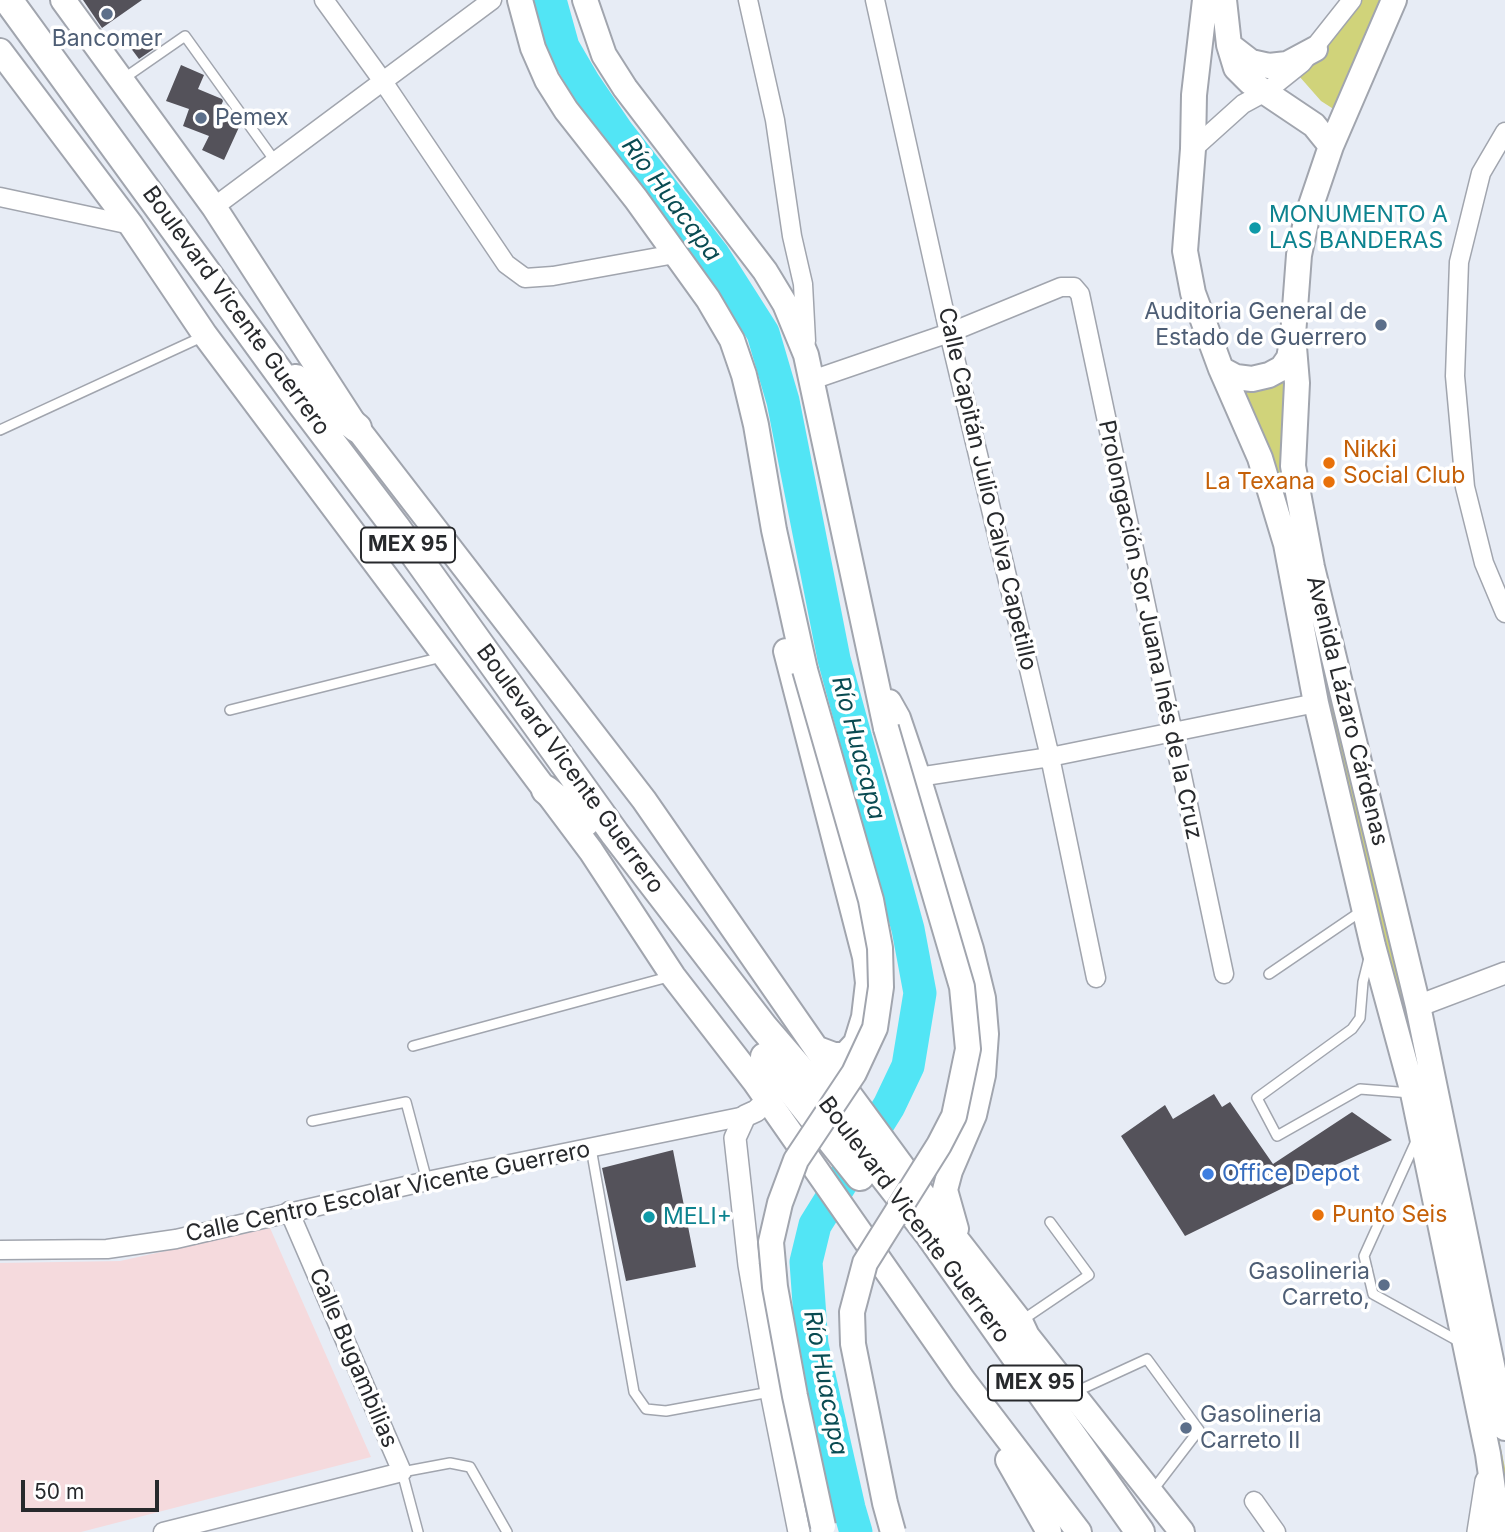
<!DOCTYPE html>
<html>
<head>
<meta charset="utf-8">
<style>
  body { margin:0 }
  #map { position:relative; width:1505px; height:1532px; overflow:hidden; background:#e7ecf5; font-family:Inter,sans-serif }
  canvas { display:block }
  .scale { position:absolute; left:21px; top:1480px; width:138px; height:32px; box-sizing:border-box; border:4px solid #27292c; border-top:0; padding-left:9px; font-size:21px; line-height:24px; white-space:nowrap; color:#27292c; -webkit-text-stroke:5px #fff; paint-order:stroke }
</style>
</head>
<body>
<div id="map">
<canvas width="1505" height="1532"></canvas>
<div class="scale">50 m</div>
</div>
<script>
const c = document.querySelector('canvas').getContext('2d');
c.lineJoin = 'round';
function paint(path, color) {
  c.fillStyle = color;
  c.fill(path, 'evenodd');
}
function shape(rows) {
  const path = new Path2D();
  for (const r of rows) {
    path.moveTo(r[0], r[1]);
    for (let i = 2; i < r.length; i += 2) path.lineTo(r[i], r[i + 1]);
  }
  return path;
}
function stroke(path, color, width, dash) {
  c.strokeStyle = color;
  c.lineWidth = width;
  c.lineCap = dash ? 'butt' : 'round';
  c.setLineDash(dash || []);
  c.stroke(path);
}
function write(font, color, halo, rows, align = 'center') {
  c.font = font + ' Inter,sans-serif';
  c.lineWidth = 7;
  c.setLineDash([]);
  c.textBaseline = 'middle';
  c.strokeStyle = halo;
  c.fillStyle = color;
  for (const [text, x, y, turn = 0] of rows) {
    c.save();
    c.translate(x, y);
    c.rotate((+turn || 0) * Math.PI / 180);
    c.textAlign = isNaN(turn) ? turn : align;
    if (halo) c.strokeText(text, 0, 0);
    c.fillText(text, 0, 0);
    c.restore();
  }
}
const education = shape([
  [270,1228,371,1457,81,1532,0,1532,0,1263,120,1261]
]);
const green = shape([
  [1362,0,1380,0,1335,110,1321,101,1299,76,1331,42],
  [1286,374,1411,1016,1505,1468,1505,1501,1239,385]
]);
const river = shape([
  [550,0,563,47,584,83,618,133,714,256,763,333,783,401,834,659,908,929,920,993,908,1066,889,1106,815,1225,806,1262,812,1345,849,1508,856,1532]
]);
const building = shape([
  [83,0,142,0,102,28],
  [143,32,155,48,139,59,127,43],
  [181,65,204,75,198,89,222,99,223,101,217,115,240,125,224,160,202,150,209,136,183,126,189,109,166,101],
  [1214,1094,1222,1107,1230,1102,1273,1164,1352,1112,1392,1140,1283,1188,1185,1236,1121,1136,1165,1105,1173,1119],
  [673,1150,696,1267,626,1281,602,1168]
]);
const service = shape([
  [123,79,185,36,275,161],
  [0,430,204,336],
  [230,710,442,657],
  [1369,958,1363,982,1360,1018,1352,1029,1257,1098,1277,1136,1360,1089,1411,1093],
  [1269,974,1363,910],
  [413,1046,672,976],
  [312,1121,406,1102,427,1181],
  [1417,1139,1364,1256,1373,1294,1460,1342],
  [591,1148,634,1392,646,1409,666,1411,770,1392],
  [1021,1321,1089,1275,1050,1222],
  [1073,1393,1147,1359,1199,1430,1153,1490],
  [418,1532,402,1472,450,1463,470,1467,507,1532]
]);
const minor = shape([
  [324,0,382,80,506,264,525,278,553,276,675,254],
  [748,0,775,120,792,236,803,284,806,341],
  [875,0,949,333,1050,757,1096,978],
  [1505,132,1481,173,1459,262,1455,376,1465,487,1484,563,1505,613],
  [1193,149,1243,104,1267,91,1302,63,1352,0],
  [0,197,131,225],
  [214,207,492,0],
  [812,380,949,333,1061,287,1074,287,1080,294,1224,974],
  [918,777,1050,757,1316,703],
  [0,1250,107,1249,176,1239,427,1181,745,1116],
  [1254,1501,1276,1532],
  [163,1532,402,1472,289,1211]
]);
const tertiary = shape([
  [1418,1006,1505,973],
  [768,1100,756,1111,745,1116,735,1138,749,1265,771,1392,799,1532],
  [1478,1532,1486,1481]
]);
const secondary = shape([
  [63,0,214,207,357,428,644,800,827,1064,943,1222,1020,1321,1027,1336,1182,1532],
  [520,0,533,48,547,80,566,110,636,199,708,299,732,340,744,375,756,425,774,530,805,670],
  [585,0,604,55,625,88,765,271,785,304,806,355,886,728],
  [1205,0,1194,95,1193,149,1185,251,1193,293,1221,369,1260,458,1286,544,1316,703,1373,946,1413,1093,1488,1454,1499,1532],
  [1224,0,1229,45,1236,68,1250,82,1314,125,1331,146],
  [1394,0,1331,146,1307,217,1299,255,1293,335,1297,383,1293,466,1312,567,1418,1006,1505,1428],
  [1229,45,1251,62,1269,66,1287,64,1315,49],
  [0,51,131,225,205,335,591,851,673,976,755,1082,963,1380,1079,1532],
  [1221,369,1236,377,1252,379,1269,375,1282,368,1289,358,1292,342],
  [786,651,865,957,868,983,864,1017,856,1043,845,1055,834,1055,818,1049],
  [889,702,898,718,918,777,971,949,983,998,986,1034,983,1075,974,1115,950,1171,945,1190,956,1229],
  [1008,1460,1049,1532]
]);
const trunk = shape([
  [8,0,302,404,396,528,615,834,764,1028,814,1086,930,1235,1140,1532],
  [296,379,357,428],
  [546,790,585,822],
  [765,1057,860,1176]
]);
const secondaryBridge = shape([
  [805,670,871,900,880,948,881,987,875,1028,854,1073,796,1160,780,1203,771,1242,775,1287,795,1396,823,1526],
  [886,728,962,987,968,1049,954,1116,939,1145,865,1263,852,1312,853,1344,885,1503,893,1532]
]);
const markers = [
  [107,14,7,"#5c6f8a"],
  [201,118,7,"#5c6f8a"],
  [1255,228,7,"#0f9aa8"],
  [1381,325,7,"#5c6f8a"],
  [1329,463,7,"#e8710a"],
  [1329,482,7,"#e8710a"],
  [1208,1174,7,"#3f7fe0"],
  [1318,1215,7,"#e8710a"],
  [649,1217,7,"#0f9aa8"],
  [1384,1285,7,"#5c6f8a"],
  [1186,1428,7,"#5c6f8a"]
];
const shields = [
  [408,545,94],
  [1035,1383,94]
];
const shieldNames = [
  ["MEX 95",408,545],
  ["MEX 95",1035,1383]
];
const serviceNames = [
  ["Bancomer",107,39,"center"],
  ["Pemex",215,118],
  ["Auditoria General de",1367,312,"right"],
  ["Estado de Guerrero",1367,338,"right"],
  ["Gasolineria",1370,1272,"right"],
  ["Carreto,",1370,1298,"right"],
  ["Gasolineria",1200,1415],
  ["Carreto II",1200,1441]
];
const cultureNames = [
  ["MONUMENTO A",1269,215],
  ["LAS BANDERAS",1269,241],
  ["MELI+",663,1217]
];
const streetNames = [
  ["Boulevard Vicente Guerrero",236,311,54],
  ["Calle Capitán Julio Calva Capetillo",987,489,77],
  ["Prolongación Sor Juana Inés de la Cruz",1150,630,78],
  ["Avenida Lázaro Cárdenas",1347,711,76],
  ["Boulevard Vicente Guerrero",570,769,54],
  ["Calle Centro Escolar Vicente Guerrero",388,1192,-12],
  ["Boulevard Vicente Guerrero",914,1220,53],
  ["Calle Bugambilias",353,1358,67]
];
const foodNames = [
  ["Nikki",1343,450],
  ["Social Club",1343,476],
  ["La Texana",1315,482,"right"],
  ["Punto Seis",1332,1215]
];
const shopNames = [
  ["Office Depot",1222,1174]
];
const waterNames = [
  ["Río Huacapa",671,200,53],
  ["Río Huacapa",858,748,75],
  ["Río Huacapa",825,1383,79]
];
paint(education, '#f5dadd');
paint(green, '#d0d37a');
stroke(river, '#52e5f5', 33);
paint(building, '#54525a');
stroke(service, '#a1a5ae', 12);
stroke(minor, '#a1a5ae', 21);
stroke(tertiary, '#a1a5ae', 24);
stroke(secondary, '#a1a5ae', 28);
stroke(trunk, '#a1a5ae', 32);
stroke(service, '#fff', 9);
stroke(minor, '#fff', 18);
stroke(tertiary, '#fff', 21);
stroke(secondary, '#fff', 24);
stroke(trunk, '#fff', 28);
stroke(secondaryBridge, '#a1a5ae', 28, []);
stroke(secondaryBridge, '#fff', 24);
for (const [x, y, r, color] of markers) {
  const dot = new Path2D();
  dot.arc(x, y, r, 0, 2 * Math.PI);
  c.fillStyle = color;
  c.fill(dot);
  stroke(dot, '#fff', 2.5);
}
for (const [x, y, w] of shields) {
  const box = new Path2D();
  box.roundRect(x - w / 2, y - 17.5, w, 35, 5);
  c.fillStyle = '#fff';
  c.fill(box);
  stroke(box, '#27292c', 2);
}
write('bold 21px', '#27292c', null, shieldNames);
write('23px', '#4e5e75', '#fff', serviceNames, 'left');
write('23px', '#0d838f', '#fff', cultureNames, 'left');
write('23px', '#27292c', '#fff', streetNames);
write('23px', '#c56008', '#fff', foodNames, 'left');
write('23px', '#366cbe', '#fff', shopNames, 'left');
write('italic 24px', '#094b52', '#fff', waterNames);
</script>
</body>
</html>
